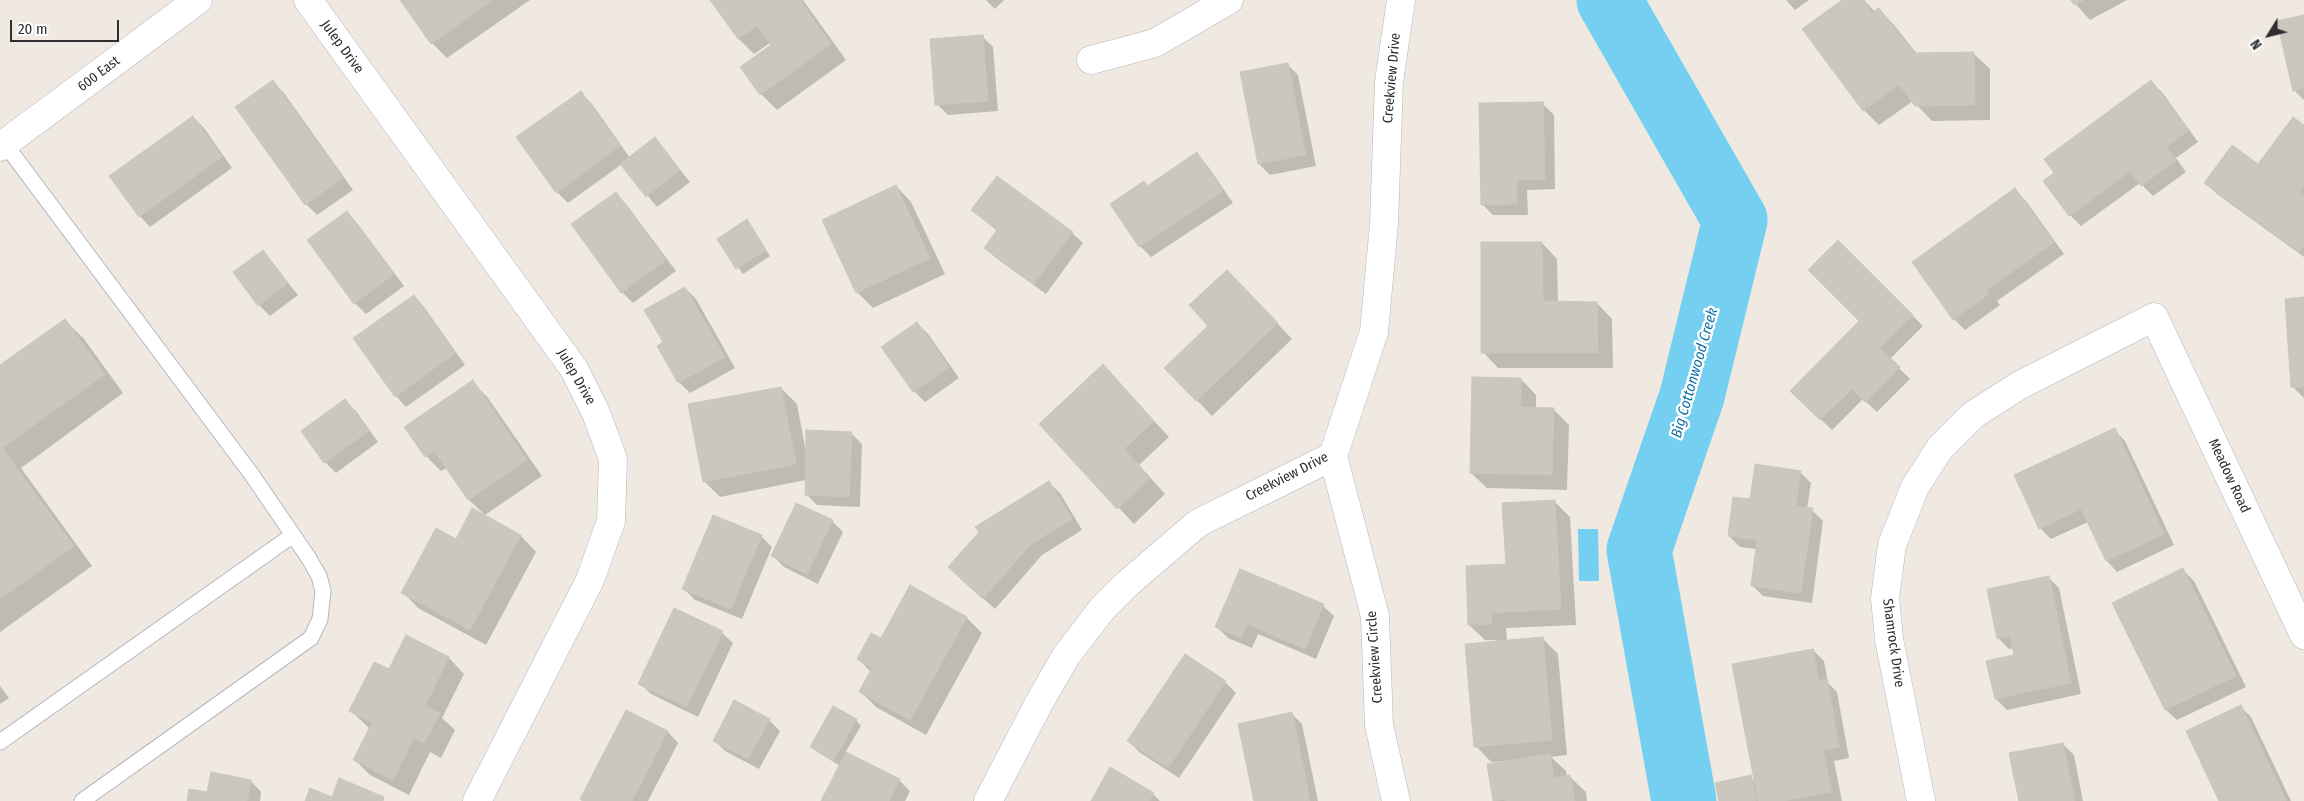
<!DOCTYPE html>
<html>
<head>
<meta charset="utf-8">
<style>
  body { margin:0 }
  #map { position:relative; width:2304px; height:801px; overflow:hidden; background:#efe9e1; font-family:"Fira Sans Condensed",sans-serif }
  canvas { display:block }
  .north { position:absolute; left:2244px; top:10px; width:50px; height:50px; -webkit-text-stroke:4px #fff; paint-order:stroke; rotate:234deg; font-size:14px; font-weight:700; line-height:20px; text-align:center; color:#2e2e2e }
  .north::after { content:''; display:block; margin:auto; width:18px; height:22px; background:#2e2e2e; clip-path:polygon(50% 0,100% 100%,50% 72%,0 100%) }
  .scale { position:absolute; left:10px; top:20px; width:109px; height:22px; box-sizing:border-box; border:2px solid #2e2e2e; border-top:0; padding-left:6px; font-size:15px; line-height:18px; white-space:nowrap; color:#2e2e2e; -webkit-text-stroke:4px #fff; paint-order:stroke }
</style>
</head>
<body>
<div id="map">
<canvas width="2304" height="801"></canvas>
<div class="north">N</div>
<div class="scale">20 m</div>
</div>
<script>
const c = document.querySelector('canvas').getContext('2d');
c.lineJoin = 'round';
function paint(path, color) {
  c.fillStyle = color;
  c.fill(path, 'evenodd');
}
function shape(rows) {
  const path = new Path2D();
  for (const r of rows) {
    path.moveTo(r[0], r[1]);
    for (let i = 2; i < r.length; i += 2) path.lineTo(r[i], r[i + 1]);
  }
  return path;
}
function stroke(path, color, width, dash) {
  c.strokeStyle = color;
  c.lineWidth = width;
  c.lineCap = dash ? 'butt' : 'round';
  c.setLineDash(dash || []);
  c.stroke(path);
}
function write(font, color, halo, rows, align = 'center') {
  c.font = font + ' "Fira Sans Condensed",sans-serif';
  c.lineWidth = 5;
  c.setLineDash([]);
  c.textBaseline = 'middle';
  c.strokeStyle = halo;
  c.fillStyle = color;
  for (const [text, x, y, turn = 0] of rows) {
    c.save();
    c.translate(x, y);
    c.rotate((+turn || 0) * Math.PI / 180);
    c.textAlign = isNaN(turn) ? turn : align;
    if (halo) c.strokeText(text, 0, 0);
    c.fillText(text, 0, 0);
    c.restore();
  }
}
const water = shape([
  [1578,529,1598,529,1599,581,1579,581]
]);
const shadow = shape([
  [401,0,530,0,447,58,432,43],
  [711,0,803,0,846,60,777,110,761,94,742,67,772,46,770,43,754,54,739,39],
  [986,0,1004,0,995,9],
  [1786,0,1809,0,1795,10],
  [1844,0,1864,0,1875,12,1879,9,1894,25,1917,54,1974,54,1990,69,1990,120,1932,121,1913,101,1879,125,1864,110],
  [2072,0,2127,0,2090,20],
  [2304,16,2304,100,2294,90],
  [982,36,993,47,998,111,948,115,937,104],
  [1287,64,1298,75,1316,166,1270,175,1259,164],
  [273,82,284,93,353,190,317,215,306,204,237,108],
  [2151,82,2162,92,2198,142,2176,158,2186,172,2153,196,2140,183,2081,226,2070,215,2056,173],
  [581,93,592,104,630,158,655,139,690,182,657,207,622,164,568,203,557,192,518,138],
  [1543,104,1554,115,1555,189,1527,190,1528,215,1493,215,1482,204],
  [193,117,204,128,232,168,150,227,140,216],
  [2304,126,2304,257,2217,194,2206,183,2259,166],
  [1196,154,1207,165,1233,203,1151,257,1140,246,1112,204,1144,183,1148,187],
  [896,186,911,202,945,274,873,308,857,292],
  [2015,190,2026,201,2064,254,1997,301,2000,305,1965,330,1954,319],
  [615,193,626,204,676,271,633,303,622,292],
  [973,210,1072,233,1083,243,1046,294,996,258,985,248,997,231],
  [347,213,357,223,404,286,366,314,355,303,309,240],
  [747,221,770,256,743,274,718,239],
  [1838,242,1923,326,1890,359,1910,379,1877,412,1863,399,1832,430,1791,391,1861,321],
  [1542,243,1557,259,1558,303,1597,303,1612,319,1613,368,1498,368,1483,352],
  [263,252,298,295,270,316,259,305],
  [1243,287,1292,339,1212,416,1166,368,1210,326],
  [685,288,696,299,735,368,690,393,679,382,659,346,665,343],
  [414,296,424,307,465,365,406,407,396,396],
  [2304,298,2304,398,2293,387],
  [65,320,84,339,123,393,21,468,92,566,0,632,0,367],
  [917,323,928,334,959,378,925,402,914,391,883,348],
  [1521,379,1536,395,1536,408,1553,409,1569,425,1567,490,1487,488,1471,473],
  [473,382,488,398,542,476,485,515,469,500,447,468,441,471,426,456],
  [1118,382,1169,437,1139,465,1165,494,1134,524,1040,424],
  [781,388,797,404,806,452,851,433,862,444,860,507,817,505,806,494,806,480,720,497,704,481],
  [345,401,356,411,378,442,336,473,325,462],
  [2114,430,2125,441,2174,545,2117,572,2107,561,2088,522,2051,539,2040,528],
  [1800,472,1811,483,1807,509,1812,510,1823,521,1812,603,1763,596,1752,585,1757,549,1740,547,1729,536,1751,501],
  [1049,483,1060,493,1082,530,1042,555,995,609,960,578],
  [1555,502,1570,517,1576,625,1506,628,1507,641,1542,638,1558,654,1567,755,1551,757,1566,771,1567,777,1570,777,1586,792,1587,801,1494,801,1503,761,1491,762,1476,746,1496,640,1485,640,1469,625,1507,566],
  [473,509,521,536,536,552,486,645,418,608,403,592,456,540],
  [832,521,843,532,818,584,784,567,773,556],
  [761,536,772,547,742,619,695,600,684,589],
  [2183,570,2194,581,2246,687,2177,720,2166,710],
  [2048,577,2059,588,2081,694,2007,710,1996,699,1988,662,2015,656,2014,648,2009,649,1998,638],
  [1323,606,1334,616,1316,659,1258,634,1252,648,1228,638,1217,627],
  [967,618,982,633,926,735,876,707,860,691,871,672,858,659,881,640],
  [722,633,733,643,698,717,651,694,640,683],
  [407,637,449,658,464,674,442,718,455,730,441,758,430,752,409,795,370,775,355,760,370,729,351,711,390,671],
  [1813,650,1824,661,1828,683,1837,692,1849,758,1834,761,1842,801,1720,801,1750,777,1756,782],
  [1225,682,1236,693,1179,778,1139,752,1129,741],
  [0,686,9,698,0,704],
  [2240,706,2251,717,2291,801,2220,801],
  [627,711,668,732,678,743,648,801,583,801],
  [1291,713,1302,724,1318,801,1255,801],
  [769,720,780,731,759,769,725,751,714,740],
  [856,720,861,726,845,753,899,780,910,791,905,801,823,801,840,766,811,747],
  [2063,744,2074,755,2083,801,2021,801],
  [251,781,261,792,260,801,188,801],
  [1153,794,1160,801,1092,801]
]);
const river = shape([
  [1609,0,1735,220,1692,396,1639,550,1684,801]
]);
const building = shape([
  [400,0,493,0,431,44,400,0],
  [710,0,800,0,831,44,760,95,740,67,771,45,757,26,738,39,710,0],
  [1842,0,1863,0,1872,13,1879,8,1914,53,1974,52,1975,105,1915,106,1899,84,1863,111,1802,29,1842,0],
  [2071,0,2084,0,2074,5,2071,0],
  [2304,15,2304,88,2293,91,2277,21,2304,15],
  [983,35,988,101,935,105,930,39,983,35],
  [1288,63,1306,155,1258,164,1240,72,1288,63],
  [273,80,343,178,305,205,235,107,273,80],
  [2151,80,2189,130,2166,147,2176,160,2141,186,2130,171,2069,216,2043,181,2054,173,2044,159,2151,80],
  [581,91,620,146,556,193,516,137,581,91],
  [1543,102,1545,179,1517,179,1517,204,1481,205,1479,103,1543,102],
  [193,116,222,157,139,217,109,176,193,116],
  [2293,117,2304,125,2304,186,2299,192,2304,195,2304,245,2299,252,2204,183,2232,145,2258,164,2293,117],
  [655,137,680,170,646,197,620,164,655,137],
  [1197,152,1223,191,1139,247,1110,204,1144,181,1147,186,1197,152],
  [997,176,1073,232,1034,284,984,248,997,230,971,210,997,176],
  [896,185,930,258,856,293,822,220,896,185],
  [2015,188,2054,242,1987,290,1989,294,1953,320,1912,262,2015,188],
  [616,192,666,260,621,293,571,224,616,192],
  [347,211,394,274,354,304,307,240,347,211],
  [747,219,766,250,736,269,717,239,747,219],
  [1838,240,1913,315,1880,348,1900,367,1865,402,1852,389,1820,420,1790,391,1859,321,1808,270,1838,240],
  [1481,242,1542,242,1543,301,1597,302,1598,353,1481,353,1481,242],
  [263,250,288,283,258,306,233,272,263,250],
  [1227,270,1278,323,1196,401,1164,368,1208,326,1189,305,1227,270],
  [685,287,725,357,678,383,657,346,663,342,644,310,685,287],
  [414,295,455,353,395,397,353,338,414,295],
  [2304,297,2304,387,2291,387,2285,299,2304,297],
  [65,319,105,374,2,448,74,546,0,599,0,365,65,319],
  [917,322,949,367,913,392,881,347,917,322],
  [1103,364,1154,421,1124,449,1150,478,1117,509,1039,424,1103,364],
  [1472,377,1521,378,1521,407,1554,408,1552,475,1470,473,1472,377],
  [473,380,527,460,468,500,434,451,425,457,404,427,473,380],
  [781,387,796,464,703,482,688,404,781,387],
  [345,399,369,431,324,463,301,431,345,399],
  [2115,428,2164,534,2106,561,2081,509,2039,529,2014,475,2115,428],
  [806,430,852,432,849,497,805,495,806,430],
  [1755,464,1801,471,1796,506,1813,508,1801,593,1751,586,1757,540,1728,536,1733,497,1750,499,1755,464],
  [1049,481,1072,519,1031,544,983,599,948,567,979,532,975,527,1049,481],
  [1555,500,1561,609,1491,613,1492,624,1468,625,1466,566,1506,564,1502,503,1555,500],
  [796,503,833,520,807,574,771,556,796,503],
  [472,508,521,535,470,630,401,593,436,528,456,539,472,508],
  [713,515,762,535,731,609,682,589,713,515],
  [2183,568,2236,676,2165,710,2112,603,2183,568],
  [1240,569,1324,604,1305,649,1247,624,1241,638,1215,627,1240,569],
  [2049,576,2071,683,1995,699,1986,661,2014,655,2010,636,1997,639,1987,589,2049,576],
  [910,585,967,617,910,720,859,692,872,668,857,659,871,633,881,638,910,585],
  [674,608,723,631,687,707,638,684,674,608],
  [406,635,449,657,425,706,440,713,425,743,414,738,393,780,353,760,372,723,349,711,374,662,389,669,406,635],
  [1543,637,1552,740,1474,747,1465,644,1543,637],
  [1813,649,1819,681,1827,679,1839,747,1823,750,1832,792,1782,801,1758,801,1732,664,1813,649],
  [1185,654,1226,681,1168,768,1127,741,1185,654],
  [734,700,770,719,748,759,713,741,734,700],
  [2241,705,2286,801,2219,801,2186,731,2241,705],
  [833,706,857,719,833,761,810,747,833,706],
  [626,710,668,731,632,801,583,801,580,799,626,710],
  [1292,712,1310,801,1254,801,1238,724,1292,712],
  [2063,743,2075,801,2019,801,2009,753,2063,743],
  [846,752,900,779,889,801,821,801,846,752],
  [1550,754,1554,778,1570,775,1575,801,1505,801,1505,799,1493,801,1487,764,1550,754],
  [1110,767,1154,793,1149,801,1091,801,1110,767],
  [211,772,251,780,247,801,187,801,189,789,207,792,211,772],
  [1751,775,1756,801,1719,801,1715,783,1751,775],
  [339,778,384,797,383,801,305,801,310,788,332,797,339,778]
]);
const service = shape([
  [5,144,252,475,308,557,319,576,323,591,320,619,311,638,82,801],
  [0,742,293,535]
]);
const minor = shape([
  [308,0,574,369,596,413,613,459,611,521,590,580,477,801],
  [1091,60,1155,43,1229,0],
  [0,147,198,0],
  [1333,456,1375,616,1379,725,1396,801],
  [988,801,1039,703,1066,656,1102,609,1127,584,1198,523,1333,456,1374,332,1384,224,1389,82,1401,0],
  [1921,801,1889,639,1885,598,1892,545,1915,487,1940,448,1973,415,2020,385,2154,317,2304,635]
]);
const streetNames = [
  ["Julep Drive",342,47,54],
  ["600 East",99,74,-37],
  ["Creekview Drive",1392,78,-85],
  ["Julep Drive",576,377,60],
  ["Meadow Road",2229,476,65],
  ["Creekview Drive",1287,477,-27],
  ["Shamrock Drive",1893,643,82],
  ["Creekview Circle",1375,657,-94]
];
const waterNames = [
  ["Big Cottonwood Creek",1695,373,-74]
];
paint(water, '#75cff0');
paint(shadow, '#0003');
stroke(river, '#75cff0', 65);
paint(building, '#cbc7bf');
stroke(building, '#cbc5ba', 1);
stroke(service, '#b4b7c1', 17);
stroke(minor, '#b4b7c1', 29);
stroke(service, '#fff', 15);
stroke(minor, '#fff', 28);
write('14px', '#2e2e2e', '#fff', streetNames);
write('italic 15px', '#0d6fa3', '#fff', waterNames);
</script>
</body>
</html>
